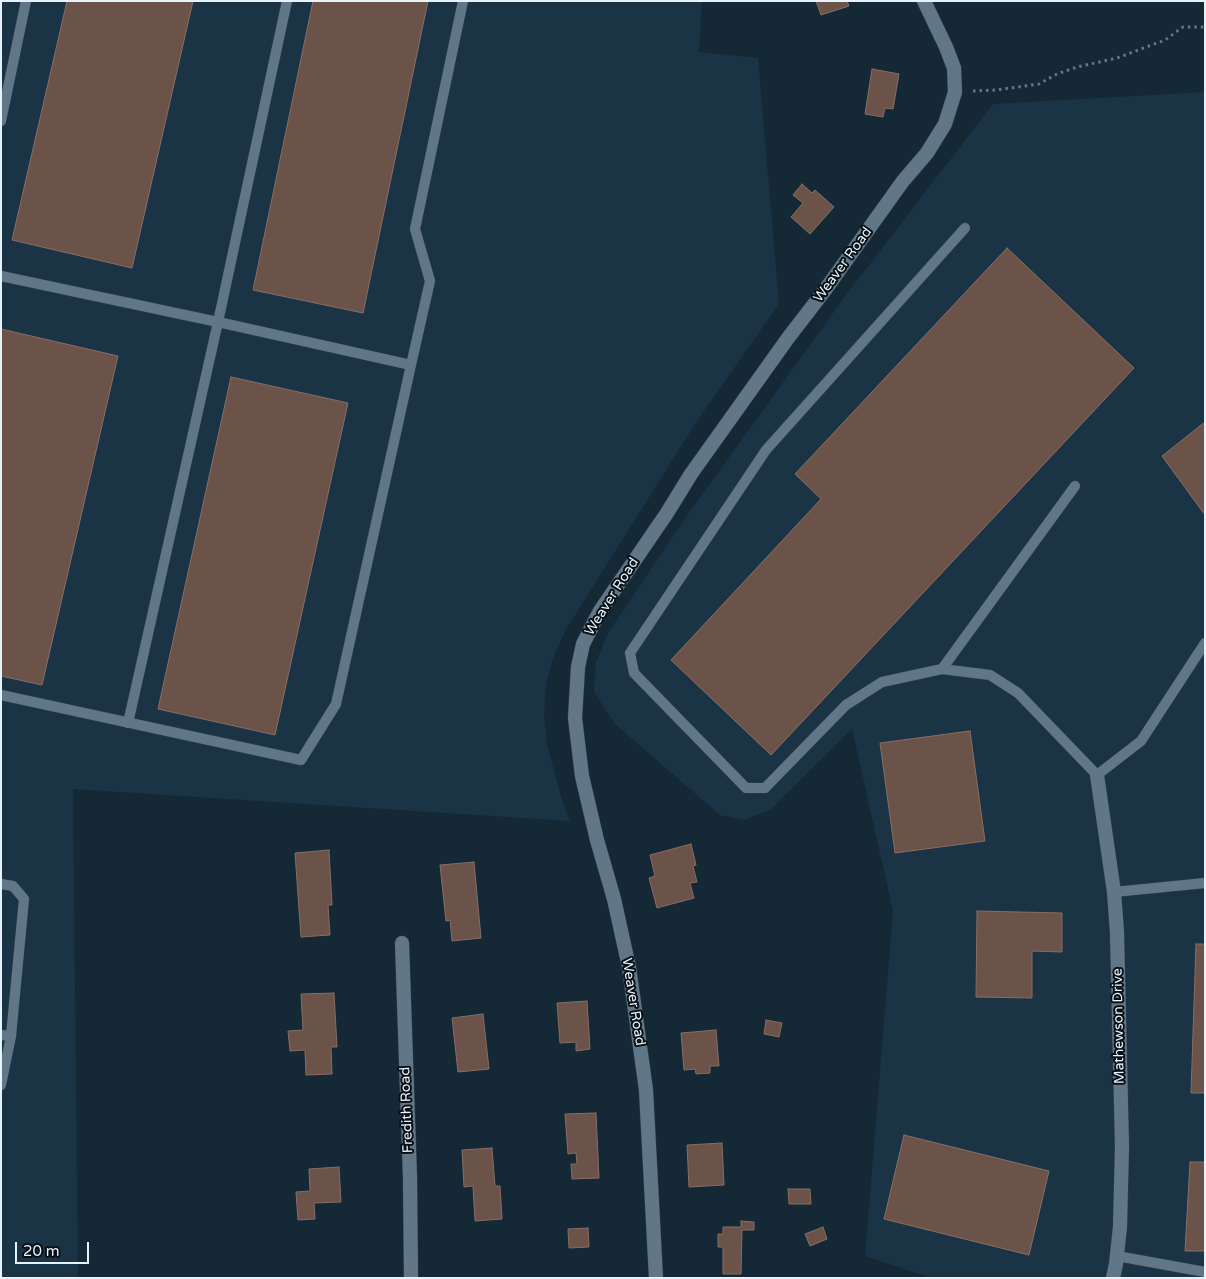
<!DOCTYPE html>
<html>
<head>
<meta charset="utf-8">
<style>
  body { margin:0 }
  #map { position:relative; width:1206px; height:1279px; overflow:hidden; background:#152836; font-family:"Varela Round",sans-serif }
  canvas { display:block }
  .frame { position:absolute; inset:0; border:2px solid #e7f3fc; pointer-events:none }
  .scale { position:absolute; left:15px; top:1242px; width:74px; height:22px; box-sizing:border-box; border:2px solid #e7f3fc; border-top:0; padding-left:6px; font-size:15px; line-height:18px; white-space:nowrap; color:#e7f3fc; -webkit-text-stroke:4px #081016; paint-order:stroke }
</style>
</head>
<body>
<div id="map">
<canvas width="1206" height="1279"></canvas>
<div class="frame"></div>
<div class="scale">20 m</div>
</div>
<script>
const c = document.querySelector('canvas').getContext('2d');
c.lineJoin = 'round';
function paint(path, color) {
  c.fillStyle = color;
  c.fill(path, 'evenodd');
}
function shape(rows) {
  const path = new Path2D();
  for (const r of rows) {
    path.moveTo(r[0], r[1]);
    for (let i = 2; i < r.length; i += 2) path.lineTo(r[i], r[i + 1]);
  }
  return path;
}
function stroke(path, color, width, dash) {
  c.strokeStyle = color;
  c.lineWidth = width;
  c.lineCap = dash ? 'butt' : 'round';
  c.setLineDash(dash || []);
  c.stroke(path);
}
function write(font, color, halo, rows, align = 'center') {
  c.font = font + ' "Varela Round",sans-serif';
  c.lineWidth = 4;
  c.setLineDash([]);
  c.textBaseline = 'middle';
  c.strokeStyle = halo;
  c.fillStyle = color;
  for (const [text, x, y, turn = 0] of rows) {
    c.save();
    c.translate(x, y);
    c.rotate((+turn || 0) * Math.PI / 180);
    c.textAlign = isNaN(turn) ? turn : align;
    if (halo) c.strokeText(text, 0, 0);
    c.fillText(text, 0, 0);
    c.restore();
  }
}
const built = shape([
  [1,1,702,1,699,52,758,58,779,304,697,421,565,631,553,658,546,685,544,714,547,744,562,800,570,821,73,789,78,1278,1,1278],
  [1205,92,1205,1278,932,1278,865,1256,893,911,852,729,770,810,744,820,720,815,615,724,594,692,596,662,608,633,681,524,846,295,993,104]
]);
const building = shape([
  [67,1,193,1,132,268,12,240,67,1],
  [313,1,428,1,363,313,253,290,313,1],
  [816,1,847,1,849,6,821,15,816,1],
  [872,69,899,74,893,109,885,108,883,117,865,114,872,69],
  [802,184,812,193,815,190,834,207,810,234,791,217,803,203,793,195,802,184],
  [1007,248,1134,368,771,755,671,660,821,499,795,474,1007,248],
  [1,329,118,356,42,685,1,676,1,329],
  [231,377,348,403,275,735,158,709,231,377],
  [1205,422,1205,515,1162,456,1205,422],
  [970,731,985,841,895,853,880,743,970,731],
  [691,844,696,865,693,866,697,882,690,883,694,898,657,908,649,878,655,876,650,855,691,844],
  [329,850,332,905,328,905,330,935,301,937,295,853,329,850],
  [474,862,481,938,452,941,450,920,446,921,440,865,474,862],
  [977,911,1062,913,1062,952,1032,951,1032,998,976,997,977,911],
  [1196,944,1205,944,1205,1093,1191,1093,1196,944],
  [334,993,337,1047,331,1047,332,1074,306,1075,305,1050,290,1051,288,1031,303,1030,301,994,334,993],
  [587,1001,590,1049,576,1051,576,1042,560,1043,557,1003,587,1001],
  [483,1014,489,1069,458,1072,452,1018,483,1014],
  [766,1020,782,1023,779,1037,764,1034,766,1020],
  [716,1030,719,1066,710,1066,710,1073,696,1074,695,1069,684,1070,681,1033,716,1030],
  [596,1113,599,1178,572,1179,571,1164,577,1164,576,1153,568,1154,565,1114,596,1113],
  [904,1135,1049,1171,1029,1255,884,1219,904,1135],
  [722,1143,724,1185,689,1187,687,1145,722,1143],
  [492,1148,495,1186,500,1186,502,1219,475,1221,473,1186,464,1187,462,1150,492,1148],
  [1190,1162,1205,1162,1205,1251,1185,1251,1190,1162],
  [339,1167,341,1202,314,1203,315,1219,298,1220,296,1192,310,1191,309,1169,339,1167],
  [788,1189,810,1189,811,1204,789,1204,788,1189],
  [741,1221,754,1222,754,1230,742,1230,741,1274,723,1274,723,1247,718,1247,718,1234,723,1234,723,1227,741,1227,741,1221],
  [823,1227,827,1239,810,1246,805,1234,823,1227],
  [588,1228,589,1247,569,1248,568,1229,588,1228]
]);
const path = shape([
  [973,91,996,90,1039,84,1057,74,1077,67,1117,58,1165,40,1183,27,1205,27]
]);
const service = shape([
  [1,121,26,1],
  [965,228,766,450,630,653,634,673,746,788,765,788,846,705,882,682,942,669,990,675,1018,693,1097,775,1141,741,1205,643],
  [1,276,218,322,411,365,430,281,415,229,463,1],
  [942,669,1075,486],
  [1,695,301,760,336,704,411,365],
  [128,723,218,322,287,1],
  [1,884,13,886,24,899,11,1036,1,1035],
  [1114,892,1205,883],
  [1,1085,11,1036],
  [1117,1256,1205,1272]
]);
const minor = shape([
  [1097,775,1114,892,1117,932,1122,1147,1120,1227,1116,1264,1113,1278],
  [402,943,410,1178,411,1278],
  [656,1278,646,1090,629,967,614,899,597,840,582,776,575,718,578,667,583,644,600,611,667,513,691,474,788,338,825,290,903,181,927,153,945,124,955,92,954,68,946,47,924,1]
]);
const streetNames = [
  ["Weaver Road",843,265,-54],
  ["Weaver Road",612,597,-58],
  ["Weaver Road",633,1002,81],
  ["Mathewson Drive",1119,1026,-91],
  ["Fredith Road",407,1110,-92]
];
paint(built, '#1a3446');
paint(building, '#6b534a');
stroke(building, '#876e64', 1);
stroke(service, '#34424e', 11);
stroke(minor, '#34424e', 15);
stroke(path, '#677783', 3, [2.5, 4]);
stroke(service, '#617787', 10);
stroke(minor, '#617787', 14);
write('14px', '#e7f3fc', '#081016', streetNames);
</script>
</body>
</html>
